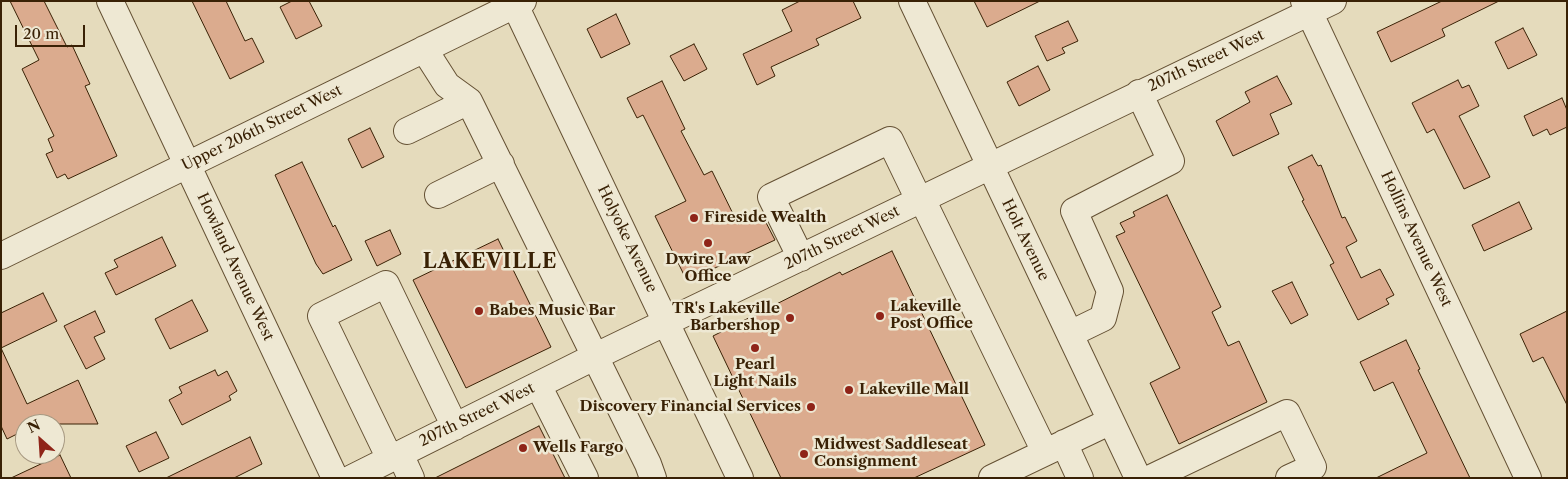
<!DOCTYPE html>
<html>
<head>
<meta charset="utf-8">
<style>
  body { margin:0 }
  #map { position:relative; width:1568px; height:479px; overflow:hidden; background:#e5dbbc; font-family:"Libre Caslon Text",serif }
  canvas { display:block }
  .frame { position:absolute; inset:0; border:2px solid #392105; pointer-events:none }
  .north { position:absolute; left:15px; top:414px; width:50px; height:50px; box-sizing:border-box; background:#eee8d3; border:1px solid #a69881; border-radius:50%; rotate:334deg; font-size:14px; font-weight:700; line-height:20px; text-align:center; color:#392105 }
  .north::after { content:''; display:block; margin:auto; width:18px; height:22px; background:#8f2418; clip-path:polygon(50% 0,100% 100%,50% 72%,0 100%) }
  .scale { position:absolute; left:15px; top:25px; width:70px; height:22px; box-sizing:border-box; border:2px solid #392105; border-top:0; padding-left:6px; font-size:15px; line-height:18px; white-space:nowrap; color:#392105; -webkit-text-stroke:4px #eee8d3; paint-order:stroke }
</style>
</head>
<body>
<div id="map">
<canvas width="1568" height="479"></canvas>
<div class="frame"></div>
<div class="north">N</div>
<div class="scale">20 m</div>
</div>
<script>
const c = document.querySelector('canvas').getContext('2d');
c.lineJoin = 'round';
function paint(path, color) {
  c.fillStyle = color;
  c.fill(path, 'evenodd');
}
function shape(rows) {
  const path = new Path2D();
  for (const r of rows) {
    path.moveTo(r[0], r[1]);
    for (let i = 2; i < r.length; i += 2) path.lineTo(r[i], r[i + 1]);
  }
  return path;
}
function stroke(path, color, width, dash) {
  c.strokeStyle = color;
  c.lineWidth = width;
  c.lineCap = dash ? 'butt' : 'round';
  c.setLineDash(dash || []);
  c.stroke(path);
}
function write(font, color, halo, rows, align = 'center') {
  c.font = font + ' "Libre Caslon Text",serif';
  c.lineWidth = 5;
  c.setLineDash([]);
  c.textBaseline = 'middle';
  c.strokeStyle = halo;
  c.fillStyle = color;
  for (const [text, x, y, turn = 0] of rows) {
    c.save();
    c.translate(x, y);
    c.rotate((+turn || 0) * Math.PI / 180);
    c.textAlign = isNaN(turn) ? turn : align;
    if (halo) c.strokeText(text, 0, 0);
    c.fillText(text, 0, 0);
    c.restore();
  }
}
const building = shape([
  [10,1,44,1,67,47,72,45,90,84,85,86,117,156,68,179,65,174,57,178,46,154,53,151,48,139,54,136,22,69,39,60,10,1],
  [192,1,226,1,245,41,252,38,264,62,230,79,192,1],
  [292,1,309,1,322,26,296,39,280,7,292,1],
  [800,1,853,1,861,18,816,39,819,45,771,67,775,76,757,85,743,54,792,31,782,10,800,1],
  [974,1,1040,1,987,27,974,1],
  [1442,1,1499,1,1442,29,1445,36,1391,62,1377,32,1442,1],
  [616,14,630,44,601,58,587,29,616,14],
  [1068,21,1078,41,1062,48,1065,53,1047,61,1035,36,1068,21],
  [1523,28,1537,55,1508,69,1495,42,1523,28],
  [694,44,707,69,684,81,670,56,694,44],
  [1038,66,1050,90,1019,106,1007,82,1038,66],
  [1277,76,1292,104,1270,114,1279,134,1233,156,1216,121,1250,102,1245,92,1277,76],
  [1458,80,1462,88,1469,85,1479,106,1459,116,1490,177,1464,189,1434,129,1427,133,1412,103,1458,80],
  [662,81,685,129,681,131,704,175,712,171,738,224,761,213,775,240,687,281,655,216,686,201,643,115,637,118,627,98,662,81],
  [1562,98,1567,110,1567,127,1550,135,1547,129,1533,136,1524,116,1562,98],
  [370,128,384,157,362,168,348,139,370,128],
  [1312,155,1318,166,1321,165,1342,218,1345,217,1357,241,1346,247,1361,278,1380,269,1394,295,1386,299,1389,304,1358,320,1330,265,1334,263,1302,201,1304,200,1288,167,1312,155],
  [302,162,333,227,335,225,352,260,323,274,316,264,275,175,302,162],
  [1167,195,1221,307,1212,312,1228,346,1239,341,1267,402,1179,444,1150,383,1180,368,1116,236,1125,232,1120,223,1135,216,1133,212,1167,195],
  [1519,202,1532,229,1484,251,1472,225,1519,202],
  [390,230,401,254,377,266,365,241,390,230],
  [162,237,176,266,116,295,105,273,118,267,114,260,162,237],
  [498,239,551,347,466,388,413,280,498,239],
  [892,251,985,445,914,478,781,478,713,336,840,272,842,275,892,251],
  [1292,282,1308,315,1291,324,1272,291,1292,282],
  [43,293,57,321,1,348,1,313,43,293],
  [192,300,208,331,170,349,155,319,192,300],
  [95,311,105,332,94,337,105,359,86,369,64,326,95,311],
  [1567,311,1567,405,1543,357,1533,362,1520,334,1567,311],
  [1406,340,1420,369,1418,370,1470,478,1376,478,1427,453,1393,382,1374,391,1360,362,1406,340],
  [1,348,27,404,78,380,98,424,25,424,25,430,7,439,1,426,1,348],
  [215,370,218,376,227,371,237,391,229,396,231,400,182,425,169,400,182,393,179,387,215,370],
  [539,426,565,478,435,478,539,426],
  [156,432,169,458,139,472,126,446,156,432],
  [250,437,262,464,234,478,166,478,250,437],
  [60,455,71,478,11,478,60,455]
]);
const minor = shape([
  [110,1,335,478],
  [513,1,740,478],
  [912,1,1138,478],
  [1304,1,1528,478],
  [424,49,447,85,469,101,648,464,653,478],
  [407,131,469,101],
  [438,195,501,164],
  [922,199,1045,452],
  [1,256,523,1],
  [801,258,771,197,890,140,919,200],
  [1070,334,1103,318,1110,291,1074,211,1171,161,1139,93],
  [538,385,585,478],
  [1064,443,1080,478],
  [400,454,411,478],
  [390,459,321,316,386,284,455,427],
  [352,478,594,357,1333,1],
  [992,478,1111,421],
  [1151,478,1287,413,1313,467,1289,478]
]);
const markers = [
  [694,218,5,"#8f2418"],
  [708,243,5,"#8f2418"],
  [479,311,5,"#8f2418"],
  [880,316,5,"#8f2418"],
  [790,318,5,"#8f2418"],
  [755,348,5,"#8f2418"],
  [849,390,5,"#8f2418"],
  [811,407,5,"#8f2418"],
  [523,448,5,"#8f2418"],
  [804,454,5,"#8f2418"]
];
const streetNames = [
  ["207th Street West",1206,61,-25],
  ["Upper 206th Street West",262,128,-26],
  ["207th Street West",842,238,-26],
  ["Holyoke Avenue",627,239,64],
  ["Hollins Avenue West",1416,239,65],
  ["Holt Avenue",1025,240,64],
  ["Howland Avenue West",235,267,65],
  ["207th Street West",477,415,-26]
];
const poiNames = [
  ["Fireside Wealth",704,218],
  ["Dwire Law",708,260,"center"],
  ["Office",708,277,"center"],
  ["Lakeville",890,307],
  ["Post Office",890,324],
  ["TR's Lakeville",780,309,"right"],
  ["Barbershop",780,326,"right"],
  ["Babes Music Bar",489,311],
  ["Pearl",755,365,"center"],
  ["Light Nails",755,382,"center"],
  ["Lakeville Mall",859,390],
  ["Discovery Financial Services",801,407,"right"],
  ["Midwest Saddleseat",814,445],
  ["Consignment",814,462],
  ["Wells Fargo",533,448]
];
const districtNames = [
  ["LAKEVILLE",490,262]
];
paint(building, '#dbab8e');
stroke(building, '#392105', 1);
stroke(minor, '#645033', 28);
stroke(minor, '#eee8d3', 26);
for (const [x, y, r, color] of markers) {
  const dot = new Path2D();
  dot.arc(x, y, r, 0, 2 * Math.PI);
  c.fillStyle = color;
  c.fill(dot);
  stroke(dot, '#eee8d3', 2);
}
write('15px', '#392105', '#eee8d3', streetNames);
write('bold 15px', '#392105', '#eee8d3', poiNames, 'left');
c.letterSpacing = '1px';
write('bold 20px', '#392105', '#eee8d3', districtNames);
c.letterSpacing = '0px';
</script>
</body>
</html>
